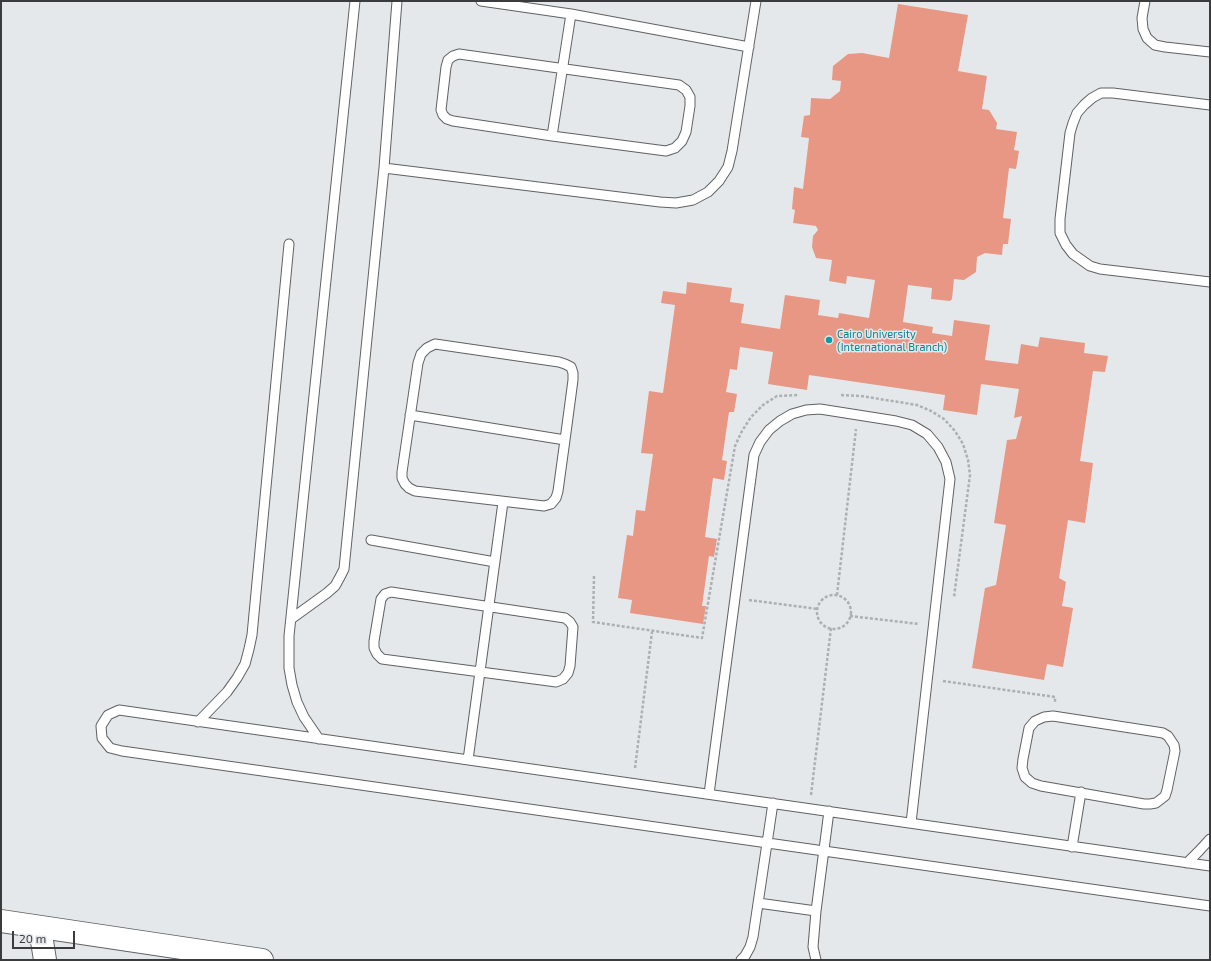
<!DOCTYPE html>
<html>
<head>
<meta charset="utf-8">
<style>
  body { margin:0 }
  #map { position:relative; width:1211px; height:961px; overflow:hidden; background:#e5e8ea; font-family:"Exo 2",sans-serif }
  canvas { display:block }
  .frame { position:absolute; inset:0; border:2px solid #3a3b3c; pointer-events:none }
  .scale { position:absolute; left:12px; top:931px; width:63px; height:18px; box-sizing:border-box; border:2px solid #3a3b3c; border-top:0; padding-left:5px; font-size:12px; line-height:14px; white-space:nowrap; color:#3a3b3c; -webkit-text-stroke:3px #e5e8ea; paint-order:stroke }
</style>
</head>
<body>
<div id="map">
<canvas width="1211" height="961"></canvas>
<div class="frame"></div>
<div class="scale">20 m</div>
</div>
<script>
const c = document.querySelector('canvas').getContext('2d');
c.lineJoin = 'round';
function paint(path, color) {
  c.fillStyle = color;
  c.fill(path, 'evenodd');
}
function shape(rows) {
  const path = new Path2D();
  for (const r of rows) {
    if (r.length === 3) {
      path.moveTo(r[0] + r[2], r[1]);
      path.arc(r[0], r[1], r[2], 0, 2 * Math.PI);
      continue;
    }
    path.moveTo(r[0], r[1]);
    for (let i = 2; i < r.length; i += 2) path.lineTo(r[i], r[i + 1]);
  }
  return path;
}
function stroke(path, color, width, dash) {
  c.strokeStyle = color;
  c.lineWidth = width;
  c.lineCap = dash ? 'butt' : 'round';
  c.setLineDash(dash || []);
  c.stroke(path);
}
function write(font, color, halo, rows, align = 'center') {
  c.font = font + ' "Exo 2",sans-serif';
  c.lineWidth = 3;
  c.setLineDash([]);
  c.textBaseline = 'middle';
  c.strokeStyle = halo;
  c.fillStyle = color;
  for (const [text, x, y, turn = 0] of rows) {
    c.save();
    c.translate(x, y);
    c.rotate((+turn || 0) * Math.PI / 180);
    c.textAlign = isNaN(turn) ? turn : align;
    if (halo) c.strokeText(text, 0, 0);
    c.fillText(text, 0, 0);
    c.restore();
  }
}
const building = shape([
  [898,4,968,15,958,71,987,76,982,109,989,110,997,123,996,129,1017,132,1014,150,1019,151,1016,169,1009,168,1003,218,1011,219,1008,244,1003,244,1002,255,985,253,977,257,976,272,964,280,954,279,952,299,950,301,931,299,932,288,908,285,903,322,933,327,932,333,952,336,954,320,990,325,985,360,1018,364,1021,344,1038,347,1040,337,1085,343,1084,353,1108,356,1105,372,1093,371,1080,461,1093,463,1085,523,1068,520,1059,578,1066,582,1062,606,1073,608,1063,667,1047,664,1044,680,972,668,985,588,996,585,1006,525,994,523,1007,440,1016,439,1022,416,1014,418,1019,389,981,384,977,415,943,410,945,395,809,375,807,390,768,384,773,352,740,347,737,370,730,369,726,392,737,394,734,412,729,412,722,460,727,461,724,480,713,478,705,537,717,539,714,557,709,556,702,606,706,606,703,624,630,613,632,600,618,598,627,535,633,536,636,510,645,511,653,454,641,453,649,391,663,393,675,305,661,303,663,291,686,294,687,282,732,288,730,302,744,304,741,323,780,329,785,295,820,300,818,315,838,318,839,313,869,318,875,280,847,276,846,284,829,281,832,260,816,258,812,247,813,236,818,230,816,226,793,223,795,210,792,209,794,187,803,189,809,138,801,137,804,116,810,115,811,98,830,99,840,91,841,81,832,80,833,66,848,54,862,53,889,58]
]);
const path = shape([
  [841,395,861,396,917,405,931,411,944,419,955,431,963,444,968,460,970,475,954,597],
  [594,576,593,622,702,638,735,446,742,431,751,417,763,405,777,396,798,395],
  [837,595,856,429],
  [834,612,17],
  [749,600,818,609],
  [850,616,919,624],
  [943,681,1055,697,1055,702],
  [635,768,652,632],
  [811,795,831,628]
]);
const lane = shape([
  [481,1,571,14,749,47],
  [1145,1,1142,18,1143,29,1147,38,1155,45,1165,47,1210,52],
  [459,54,679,85,686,90,690,97,690,106,686,132,682,141,675,148,666,151,552,136,453,121,447,119,443,115,441,110,446,67,448,60,453,56,459,54],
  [1210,105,1113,93,1101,93,1092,98,1084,105,1077,113,1073,123,1070,133,1060,219,1060,233,1066,245,1073,254,1090,266,1100,269,1210,282],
  [552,136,571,14],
  [384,168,660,202,676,203,693,200,708,192,719,181,728,167,732,151,756,1],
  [435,344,559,362,565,364,571,367,573,373,573,380,565,440,558,491,556,498,551,504,544,506,415,491,409,488,405,484,402,478,402,472,418,363,421,354,427,348,435,344],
  [410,415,565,440],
  [371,540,495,562],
  [391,592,565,618,570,622,573,627,570,666,568,673,563,679,556,682,549,681,382,659,377,654,374,648,374,641,381,599,385,594,391,592],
  [291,619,327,593,335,586,340,577,344,569,384,168,397,1],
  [1053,716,1157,732,1163,733,1168,736,1174,745,1175,751,1167,790,1165,796,1156,803,1150,804,1144,804,1041,786,1032,783,1025,777,1022,768,1023,759,1029,728,1035,721,1044,717,1053,716],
  [198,722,227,692,237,678,245,664,249,649,252,635,289,244],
  [319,739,304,717,297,702,292,685,289,668,289,636,355,1],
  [468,760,503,502],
  [709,794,754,455,760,442,769,430,780,421,792,414,806,410,820,409,896,421,912,425,927,434,938,447,946,462,950,479,911,823],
  [1072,847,1081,792],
  [1187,863,1199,851,1210,839],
  [1210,866,119,710,108,715,101,726,102,738,110,748,122,751,1210,906],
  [758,903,816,911],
  [741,960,745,956,750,947,753,937,773,803],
  [816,960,813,947,816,911,829,811]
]);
const primary = shape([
  [1,921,262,960],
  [33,926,42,941,45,960]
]);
const markers = [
  [829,340,4,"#0f9aa8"]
];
const cultureNames = [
  ["Cairo University",837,334],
  ["(International Branch)",837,347]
];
paint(building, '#e79784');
stroke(lane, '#5f6163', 11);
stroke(primary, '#5f6163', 24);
stroke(path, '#adb0b2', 2.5, [3, 2]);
stroke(lane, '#fff', 9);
stroke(primary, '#fff', 22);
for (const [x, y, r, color] of markers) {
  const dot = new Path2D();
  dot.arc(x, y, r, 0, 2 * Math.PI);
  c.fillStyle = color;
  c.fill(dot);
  stroke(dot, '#e5e8ea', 1.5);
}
write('11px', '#0d838f', '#e5e8ea', cultureNames, 'left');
</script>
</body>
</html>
